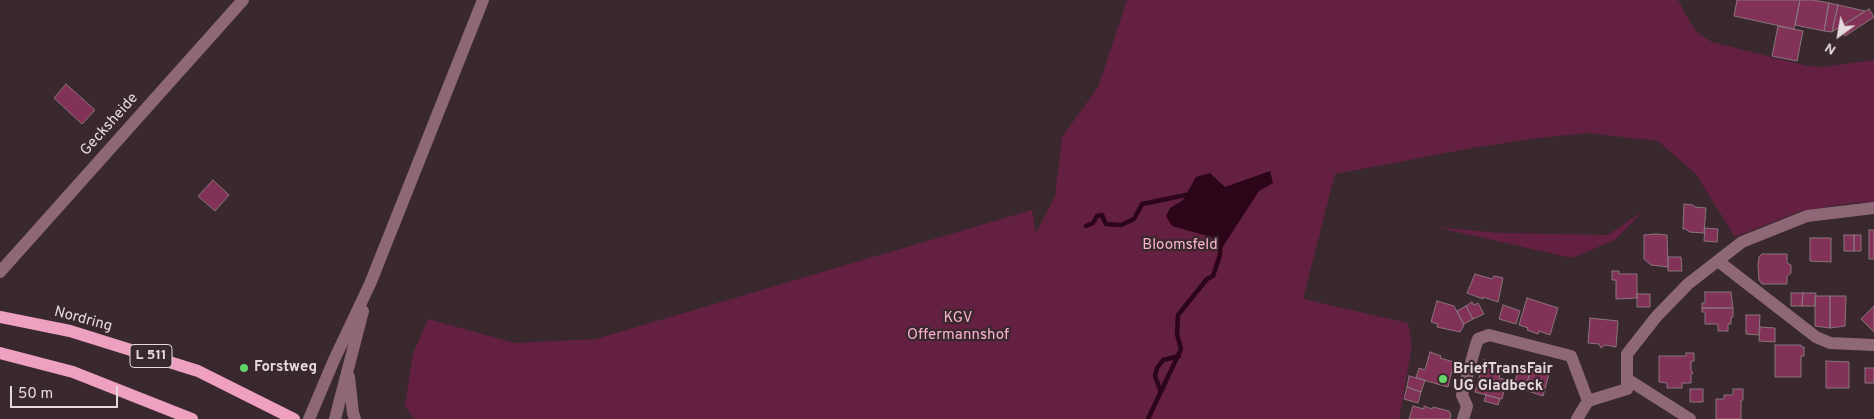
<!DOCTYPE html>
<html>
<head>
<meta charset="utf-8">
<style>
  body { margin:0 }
  #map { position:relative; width:1874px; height:419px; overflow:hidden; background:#3a282f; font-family:Overpass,sans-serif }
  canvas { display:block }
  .north { position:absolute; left:1814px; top:10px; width:50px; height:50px; -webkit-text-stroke:4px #3a282f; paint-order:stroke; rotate:212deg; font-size:14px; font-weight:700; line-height:20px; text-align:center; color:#e6d9dd }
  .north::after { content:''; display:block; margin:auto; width:18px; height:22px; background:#e6d9dd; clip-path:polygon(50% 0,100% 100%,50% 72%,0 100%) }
  .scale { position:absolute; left:10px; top:386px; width:108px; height:22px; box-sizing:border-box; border:2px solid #e6d9dd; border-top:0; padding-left:6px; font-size:15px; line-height:18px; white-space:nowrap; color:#e6d9dd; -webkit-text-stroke:4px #3a282f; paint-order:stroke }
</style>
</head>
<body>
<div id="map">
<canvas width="1874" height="419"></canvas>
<div class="north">N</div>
<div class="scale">50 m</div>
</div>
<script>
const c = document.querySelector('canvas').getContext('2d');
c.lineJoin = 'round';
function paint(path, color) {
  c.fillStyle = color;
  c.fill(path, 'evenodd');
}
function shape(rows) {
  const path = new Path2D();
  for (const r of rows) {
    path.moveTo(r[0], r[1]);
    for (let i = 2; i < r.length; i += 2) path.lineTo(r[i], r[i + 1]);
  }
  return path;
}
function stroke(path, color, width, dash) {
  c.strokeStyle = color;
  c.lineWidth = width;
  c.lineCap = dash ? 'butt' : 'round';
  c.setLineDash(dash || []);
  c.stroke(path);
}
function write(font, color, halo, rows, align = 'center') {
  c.font = font + ' Overpass,sans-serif';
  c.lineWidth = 4.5;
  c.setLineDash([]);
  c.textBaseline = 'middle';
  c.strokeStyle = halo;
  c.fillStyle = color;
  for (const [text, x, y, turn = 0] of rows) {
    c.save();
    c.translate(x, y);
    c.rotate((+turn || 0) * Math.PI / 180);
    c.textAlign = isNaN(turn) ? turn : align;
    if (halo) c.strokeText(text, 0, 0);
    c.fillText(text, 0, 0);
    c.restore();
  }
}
const green = shape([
  [1127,0,1678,0,1691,24,1699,34,1712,42,1807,66,1824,67,1874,60,1874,202,1851,203,1801,211,1735,237,1696,174,1658,141,1588,133,1538,138,1472,148,1335,174,1303,299,1408,323,1412,346,1399,419,414,419,405,406,413,354,428,319,515,343,596,339,1032,210,1036,233,1055,196,1062,137,1098,87],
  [1642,212,1615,240,1572,258,1435,227,1500,233,1608,235]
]);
const water = shape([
  [1270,171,1273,183,1259,191,1222,248,1218,246,1211,237,1172,226,1166,216,1170,208,1183,200,1196,177,1210,173,1225,187]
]);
const stream = shape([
  [1086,226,1093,223,1097,216,1102,215,1106,224,1121,225,1134,219,1142,204,1186,195],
  [1161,392,1155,376,1157,368,1163,360,1179,356],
  [1148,419,1181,349,1177,334,1178,315,1207,279,1213,276,1220,255,1220,247]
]);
const building = shape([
  [1737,0,1800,0,1794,29,1734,16,1737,0],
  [1800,0,1813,0,1829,3,1824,31,1795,25,1800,0],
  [1829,3,1838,5,1832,32,1824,31,1829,3],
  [1838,5,1865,11,1832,32,1838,5],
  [1869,9,1874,17,1845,36,1840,27,1869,9],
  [1778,26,1803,31,1797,61,1772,56,1778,26],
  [66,84,95,110,82,124,54,98,66,84],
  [213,180,229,195,215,211,198,196,213,180],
  [1684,204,1693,205,1695,207,1706,208,1704,233,1689,232,1686,229,1683,229,1684,204],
  [1705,228,1718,229,1717,242,1704,241,1705,228],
  [1869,230,1874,230,1874,259,1869,259,1869,230],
  [1656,234,1667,235,1668,267,1651,265,1644,259,1644,235,1656,234],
  [1844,235,1854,235,1854,251,1844,251,1844,235],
  [1854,235,1861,235,1861,251,1854,251,1854,235],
  [1810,238,1831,238,1831,262,1810,261,1810,238],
  [1762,254,1787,254,1787,263,1791,265,1791,273,1787,276,1787,284,1762,284,1759,280,1758,265,1759,257,1762,254],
  [1668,257,1681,257,1682,271,1668,271,1668,257],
  [1612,271,1619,271,1619,274,1637,274,1637,298,1616,299,1616,280,1612,280,1612,271],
  [1475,274,1492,279,1494,276,1503,278,1498,302,1483,297,1483,299,1467,293,1475,274],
  [1705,292,1731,292,1733,308,1702,308,1702,303,1705,303,1705,292],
  [1791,293,1803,293,1802,306,1791,306,1791,293],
  [1803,293,1816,293,1815,306,1802,306,1803,293],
  [1637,294,1650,294,1650,307,1637,307,1637,294],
  [1815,296,1830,296,1830,328,1815,326,1815,296],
  [1830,296,1846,296,1845,326,1830,328,1830,296],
  [1527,298,1558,308,1550,335,1539,331,1538,334,1527,330,1528,328,1519,325,1527,298],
  [1437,301,1454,306,1464,325,1460,332,1437,327,1438,324,1431,322,1437,301],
  [1472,302,1474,305,1478,303,1484,314,1473,319,1466,306,1472,302],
  [1503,305,1520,311,1516,324,1499,319,1503,305],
  [1466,306,1473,319,1464,324,1457,311,1466,306],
  [1874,306,1874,332,1861,319,1874,306],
  [1702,308,1733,308,1733,317,1731,317,1731,324,1728,324,1728,331,1718,331,1718,324,1705,324,1705,312,1702,312,1702,308],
  [1746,315,1760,315,1759,335,1746,334,1746,315],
  [1590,318,1618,321,1616,347,1605,345,1601,348,1599,344,1588,343,1590,318],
  [1760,327,1775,328,1775,342,1759,341,1760,327],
  [1775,345,1801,345,1801,347,1804,347,1804,356,1801,356,1801,377,1775,377,1775,345],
  [1430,352,1441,356,1440,358,1454,362,1448,387,1416,378,1419,368,1425,370,1430,352],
  [1686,353,1694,353,1694,361,1691,361,1691,370,1693,373,1691,375,1691,383,1682,383,1682,388,1667,388,1667,383,1659,382,1659,356,1686,356,1686,353],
  [1484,360,1503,365,1499,378,1507,380,1502,399,1475,392,1484,360],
  [1826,361,1849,362,1849,388,1826,388,1826,361],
  [1519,366,1531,369,1526,386,1515,382,1519,366],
  [1865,368,1874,368,1874,383,1865,383,1865,368],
  [1531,369,1549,374,1543,396,1525,390,1531,369],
  [1409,376,1425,380,1421,392,1407,387,1409,376],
  [1407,387,1421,392,1418,403,1404,399,1407,387],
  [1690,389,1703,389,1703,402,1690,402,1690,389],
  [1733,389,1743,389,1743,400,1741,400,1741,419,1716,419,1716,399,1724,399,1724,395,1733,395,1733,389],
  [1486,395,1500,399,1498,405,1484,401,1486,395],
  [1413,406,1424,409,1424,406,1432,409,1433,407,1449,411,1451,415,1450,419,1409,419,1413,406]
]);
const minor = shape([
  [1718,261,1816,337,1830,343,1874,345],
  [0,272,243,0],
  [349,377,353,413,355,419],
  [1627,379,1690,419],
  [309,419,334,360,370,284,483,0],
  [335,419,363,311],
  [1463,419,1467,406,1462,395,1475,348,1478,339,1489,335,1571,356,1588,401],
  [1577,419,1588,401,1627,389,1627,354,1656,317,1688,284,1742,242,1807,216,1874,208]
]);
const major = shape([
  [0,317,70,331,198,371,294,419],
  [0,353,73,372,192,419]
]);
const markers = [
  [244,368,5,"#63d468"],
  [1443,379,5,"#63d468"]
];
const shields = [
  [151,356,42]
];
const shieldNames = [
  ["L 511",151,356]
];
const streetNames = [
  ["Gecksheide",110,125,-48],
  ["Nordring",83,320,15]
];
const parkNames = [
  ["Bloomsfeld",1180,246],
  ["KGV",958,319],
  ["Offermannshof",958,336]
];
const poiNames = [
  ["Forstweg",254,368],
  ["BriefTransFair",1453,370],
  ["UG Gladbeck",1453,387]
];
paint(green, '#642040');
paint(water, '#2c0518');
stroke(stream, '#2c0518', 4.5);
paint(building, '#813256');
stroke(building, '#8a747c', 1);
stroke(minor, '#8e6876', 12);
stroke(major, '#eda0bf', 12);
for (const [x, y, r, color] of markers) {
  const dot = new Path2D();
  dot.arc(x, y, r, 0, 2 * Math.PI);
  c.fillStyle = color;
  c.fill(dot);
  stroke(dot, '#3a282f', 2);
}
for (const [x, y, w] of shields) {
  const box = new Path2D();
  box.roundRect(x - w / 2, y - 11.5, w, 23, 4);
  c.fillStyle = '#3a282f';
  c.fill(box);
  stroke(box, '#e6d9dd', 1);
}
write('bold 14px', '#e6d9dd', null, shieldNames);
write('15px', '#e6d9dd', '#3a282f', streetNames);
write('15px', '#f8b2cd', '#3a282f', parkNames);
write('bold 15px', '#e6d9dd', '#3a282f', poiNames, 'left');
</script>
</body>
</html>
